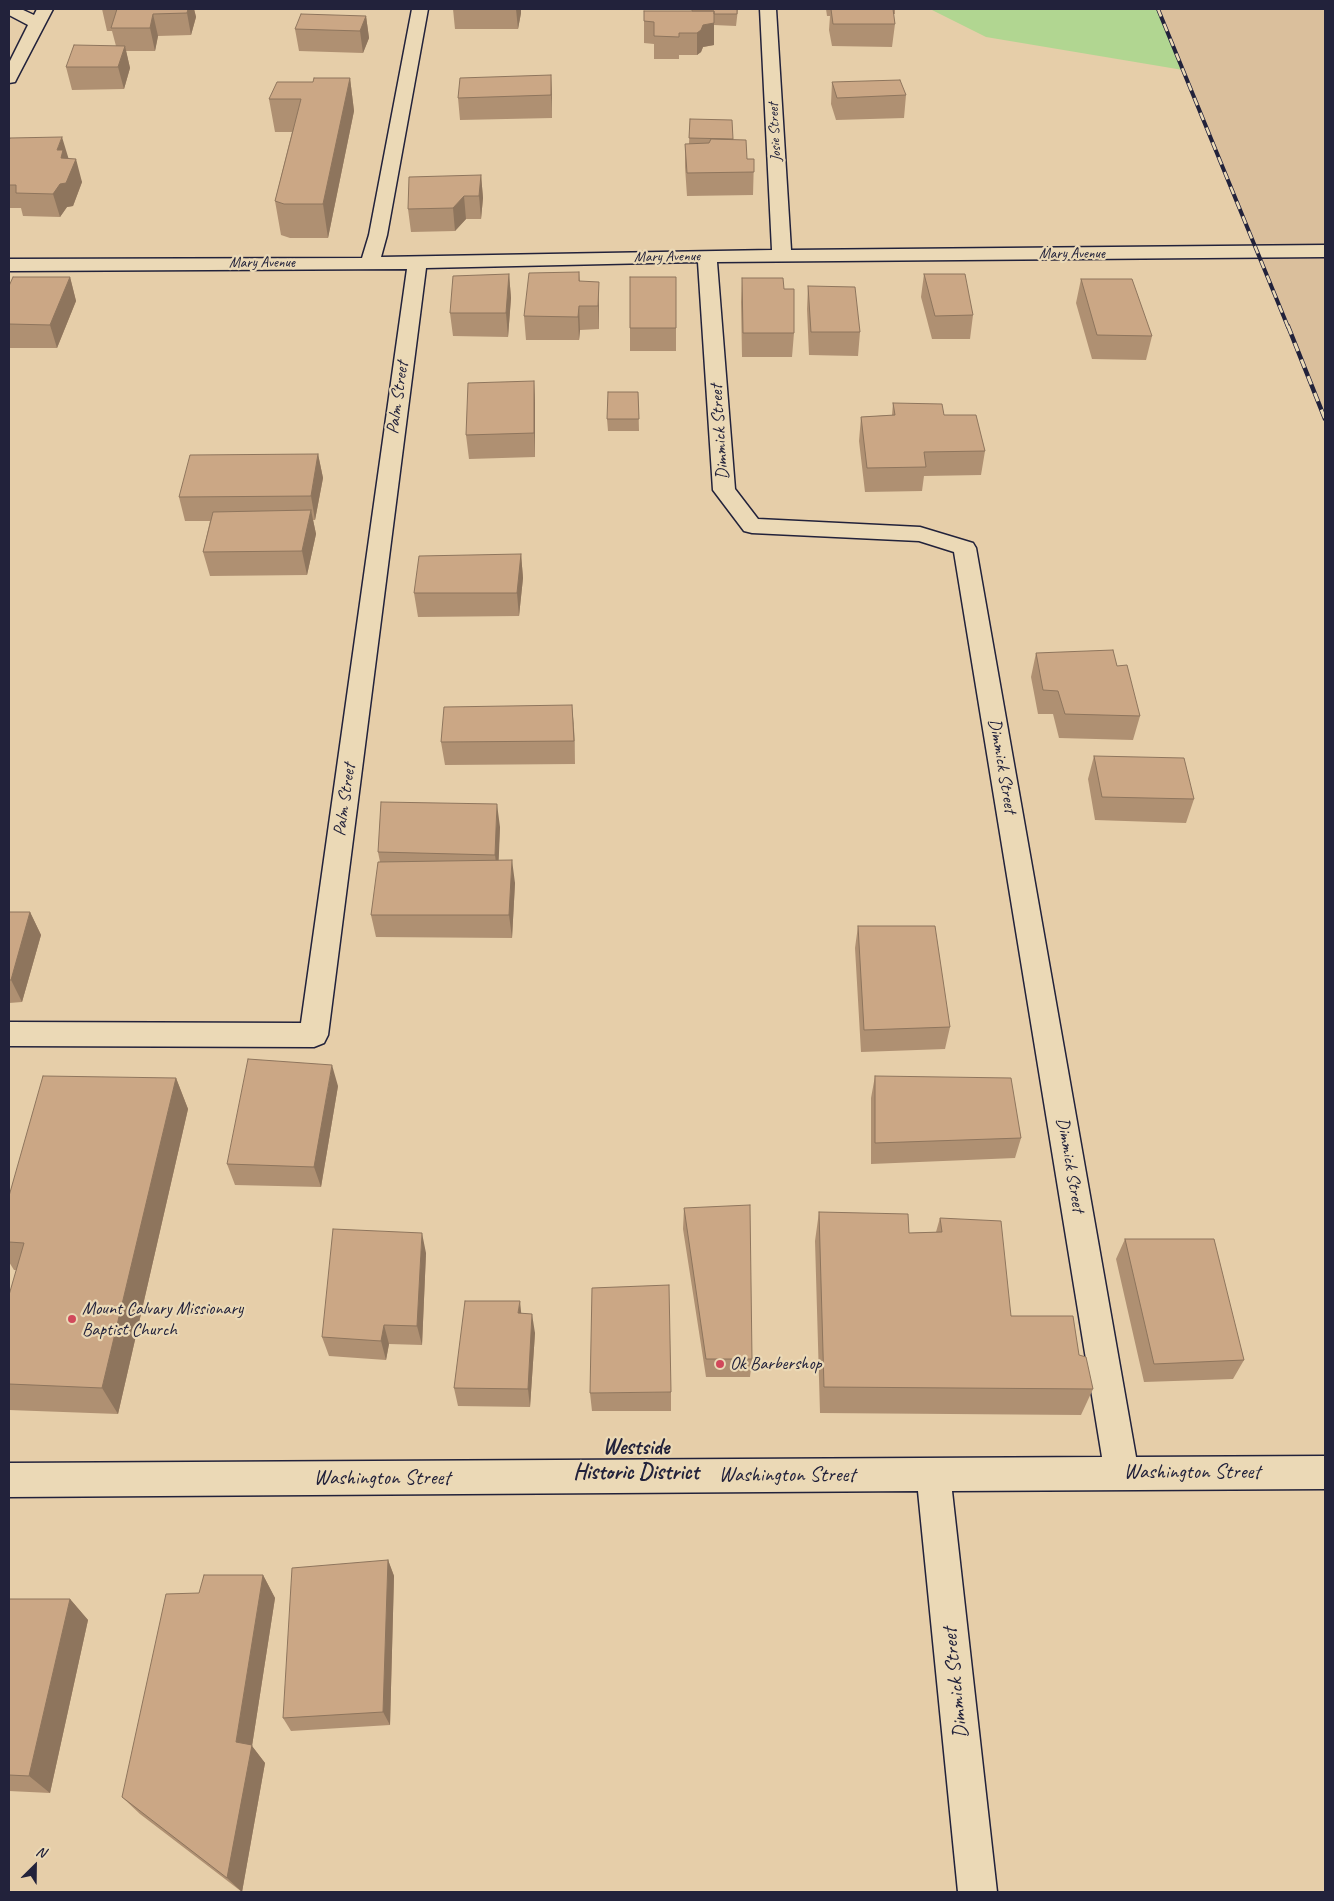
<!DOCTYPE html>
<html>
<head>
<meta charset="utf-8">
<style>
  body { margin:0 }
  #map { position:relative; width:1334px; height:1901px; overflow:hidden; background:#e6cea9; font-family:Caveat,sans-serif }
  canvas { display:block }
  .frame { position:absolute; inset:0; border:10px solid #22223b; pointer-events:none }
  .north { position:absolute; left:10px; top:1841px; width:50px; height:50px; -webkit-text-stroke:4px #ebd9b6; paint-order:stroke; rotate:23deg; font-size:14px; font-weight:700; line-height:20px; text-align:center; color:#22223b }
  .north::after { content:''; display:block; margin:auto; width:18px; height:22px; background:#22223b; clip-path:polygon(50% 0,100% 100%,50% 72%,0 100%) }
</style>
</head>
<body>
<div id="map">
<canvas width="1334" height="1901"></canvas>
<div class="frame"></div>
<div class="north">N</div>
</div>
<script>
const c = document.querySelector('canvas').getContext('2d');
c.lineJoin = 'round';
function paint(path, color) {
  c.fillStyle = color;
  c.fill(path, 'evenodd');
}
function shape(rows) {
  const path = new Path2D();
  for (const r of rows) {
    path.moveTo(r[0], r[1]);
    for (let i = 2; i < r.length; i += 2) path.lineTo(r[i], r[i + 1]);
  }
  return path;
}
function stroke(path, color, width, dash) {
  c.strokeStyle = color;
  c.lineWidth = width;
  c.lineCap = dash ? 'butt' : 'round';
  c.setLineDash(dash || []);
  c.stroke(path);
}
function write(font, color, halo, rows, align = 'center') {
  c.font = font + ' Caveat,sans-serif';
  c.lineWidth = 4.5;
  c.setLineDash([]);
  c.textBaseline = 'middle';
  c.strokeStyle = halo;
  c.fillStyle = color;
  for (const [text, x, y, turn = 0] of rows) {
    c.save();
    c.translate(x, y);
    c.rotate((+turn || 0) * Math.PI / 180);
    c.textAlign = isNaN(turn) ? turn : align;
    if (halo) c.strokeText(text, 0, 0);
    c.fillText(text, 0, 0);
    c.restore();
  }
}
const built = shape([
  [1159,9,1325,9,1325,419,1259,253]
]);
const green = shape([
  [930,9,1158,9,1183,70,986,37]
]);
const minor = shape([
  [9,9,21,9,34,15,37,9,53,9,17,78,15,82,9,83,9,63,28,25,9,15,9,9],
  [412,9,428,9,387,235,381,257,772,250,760,9,776,9,791,250,1325,245,1325,257,717,262,735,489,758,519,920,527,973,543,976,548,1136,1457,1325,1456,1325,1489,952,1491,997,1892,958,1892,918,1491,9,1497,9,1463,1102,1457,954,552,919,541,752,533,744,531,713,490,698,262,426,268,328,1035,324,1043,314,1047,9,1046,9,1022,301,1023,407,269,9,271,9,259,362,258,369,235,412,9]
]);
const railFar1 = shape([
  [1158,9,1288,327]
]);
const rail = shape([
  [1288,326,1325,419]
]);
const wall = shape([
  [102,9,194,9,196,17,191,35,158,36,155,51,126,51,130,68,124,89,72,90,66,67,116,46,112,31,107,31],
  [453,9,521,9,521,13,518,29,455,29],
  [738,9,736,26,714,25,714,45,703,47,701,52,697,55,679,55,679,59,654,59,654,44,644,43,644,21,692,11],
  [826,9,895,9,895,14,893,14,895,24,892,47,832,46,829,30,830,16,827,16],
  [366,16,369,38,363,53,299,51,295,29],
  [551,75,552,118,460,120,458,98],
  [350,78,354,111,328,238,290,238,281,235,275,201,292,132,275,132,269,99,313,82],
  [832,82,906,95,904,118,836,120,831,104],
  [690,119,733,139,747,159,754,159,753,195,687,196,685,167,685,144,689,144],
  [9,141,69,159,82,182,73,206,67,207,60,217,23,216,21,208,9,208],
  [481,175,483,198,481,219,466,219,455,231,411,232,408,209],
  [579,272,580,281,599,305,599,329,580,330,579,340,526,340,524,316],
  [509,274,511,298,508,337,453,336,450,313],
  [924,274,973,315,970,339,932,339,921,297],
  [70,277,76,301,57,348,9,348,9,286],
  [676,277,676,351,630,351,630,328],
  [742,278,784,289,794,333,792,357,742,357,741,302],
  [1081,279,1152,336,1146,360,1092,359,1076,303],
  [808,286,860,332,858,356,809,355,807,309],
  [534,381,535,404,535,457,469,459,466,435],
  [638,392,639,431,608,431,607,419],
  [893,403,944,415,985,451,981,475,924,476,922,491,865,492,859,441,861,417,892,415],
  [318,454,323,478,315,520,313,520,316,534,307,575,210,576,203,552,210,521,185,521,179,497],
  [521,554,523,578,519,616,418,617,414,593],
  [1036,653,1117,666,1140,716,1133,740,1059,738,1053,714,1038,714,1031,677],
  [574,728,575,764,445,765,441,742],
  [1094,756,1194,799,1186,823,1095,820,1088,779],
  [500,827,498,861,515,883,512,938,376,937,371,915,380,862,378,852],
  [9,912,30,912,41,935,22,1002,9,1003],
  [858,926,950,1027,945,1049,861,1052,855,948],
  [875,1076,1021,1138,1015,1158,871,1164,871,1098],
  [176,1078,188,1109,118,1414,9,1410,9,1384,16,1270,14,1270,9,1262,9,1242],
  [338,1086,321,1187,235,1185,227,1164],
  [684,1208,752,1359,750,1377,706,1377,683,1229],
  [819,1212,909,1233,936,1232,940,1218,1011,1316,1079,1355,1093,1389,1081,1415,820,1413,815,1241],
  [1125,1239,1244,1360,1233,1379,1144,1382,1116,1259],
  [426,1253,422,1345,389,1344,386,1360,329,1356,322,1337],
  [521,1313,535,1333,530,1407,458,1406,454,1388],
  [671,1392,671,1411,592,1411,590,1393],
  [388,1560,394,1576,390,1725,291,1731,283,1718],
  [263,1575,275,1598,252,1746,265,1763,242,1892,140,1814,122,1797,199,1593],
  [9,1599,70,1599,88,1620,50,1793,9,1791]
]);
const shadedWall = shape([
  [188,9,194,9,196,17,191,35,187,13],
  [516,9,521,9,521,13,518,29],
  [153,14,158,36,155,51,150,28],
  [366,16,369,38,363,53,360,31],
  [714,23,714,45,703,47,701,52,697,55,697,33,703,25],
  [125,46,130,68,124,89,118,67],
  [551,75,552,98,552,118,551,95],
  [350,78,354,111,328,238,323,204],
  [62,137,69,160,76,159,82,182,73,206,67,207,60,217,53,194,57,150],
  [481,175,483,198,481,219,479,196],
  [464,196,466,219,455,231,453,208],
  [509,274,511,298,508,337,506,313],
  [70,277,76,301,57,348,50,325],
  [599,282,599,329,598,306],
  [579,306,580,330,579,340,578,317],
  [534,381,535,404,535,457,534,433],
  [318,454,323,478,315,520,311,496],
  [311,510,316,534,307,575,302,551],
  [521,554,523,578,519,616,517,593],
  [572,705,574,728,575,764,574,741],
  [497,804,500,827,498,878,495,855],
  [512,860,515,883,512,938,509,915],
  [30,912,41,935,22,1002,11,980],
  [332,1065,338,1086,321,1187,314,1167],
  [176,1078,188,1109,118,1414,102,1388],
  [422,1233,426,1253,422,1345,417,1326],
  [520,1301,522,1321,518,1313],
  [532,1314,535,1333,530,1407,528,1389],
  [384,1325,389,1344,386,1360,381,1341],
  [388,1560,394,1576,390,1725,383,1712],
  [263,1575,275,1598,252,1746,265,1763,242,1892,227,1878,236,1742],
  [70,1599,88,1620,50,1793,29,1776]
]);
const building = shape([
  [111,9,188,9,187,13,153,14,150,28,111,28,117,9,111,9],
  [692,9,737,9,737,14,714,14,714,11,692,11,692,9],
  [831,9,893,9,895,24,833,24,831,9],
  [644,11,714,11,714,23,703,25,701,30,697,33,679,33,679,37,654,36,654,22,644,21,644,11],
  [301,14,366,16,360,31,295,29,301,14],
  [74,45,125,46,118,67,66,67,74,45],
  [551,75,551,95,458,98,460,78,551,75],
  [314,78,350,78,323,204,284,204,275,201,301,99,269,99,277,82,313,82,314,78],
  [900,80,906,95,837,98,832,82,900,80],
  [690,119,732,120,733,139,689,138,690,119],
  [62,137,57,150,63,150,61,158,76,159,66,183,60,184,53,194,16,193,16,185,9,185,9,141,10,138,62,137],
  [711,139,746,140,747,159,754,159,754,172,687,173,685,144,709,143,711,139],
  [481,175,479,196,464,196,453,208,408,209,409,177,481,175],
  [579,272,579,281,599,282,598,306,579,306,578,317,524,316,529,273,579,272],
  [509,274,506,313,450,313,453,276,509,274],
  [924,274,965,274,973,315,935,316,924,274],
  [13,277,70,277,50,325,9,324,9,286,13,277],
  [630,277,676,277,676,328,630,328,630,277],
  [742,278,783,278,784,289,794,289,794,333,743,333,742,278],
  [1081,279,1132,279,1152,336,1097,335,1081,279],
  [808,286,855,287,860,332,811,332,808,286],
  [534,381,534,433,466,435,468,383,534,381],
  [608,392,638,392,639,419,607,419,608,392],
  [893,403,942,404,944,415,976,415,985,451,924,452,926,467,867,468,861,417,895,415,893,403],
  [318,454,311,496,179,497,190,455,318,454],
  [311,510,302,551,203,552,213,512,311,510],
  [521,554,517,593,414,593,419,556,521,554],
  [1113,650,1117,666,1127,665,1140,716,1065,714,1058,691,1043,690,1036,653,1113,650],
  [572,705,574,741,441,742,444,707,572,705],
  [1094,756,1184,758,1194,799,1102,797,1094,756],
  [381,802,497,804,495,855,378,852,381,802],
  [512,860,509,915,371,915,378,862,512,860],
  [9,912,30,912,11,980,9,980,9,912],
  [858,926,935,926,950,1027,864,1030,858,926],
  [248,1059,332,1065,314,1167,227,1164,248,1059],
  [43,1076,176,1078,102,1388,9,1384,9,1295,24,1243,9,1242,9,1196,43,1076],
  [875,1076,1011,1078,1021,1138,875,1143,875,1076],
  [750,1205,752,1359,706,1359,684,1208,750,1205],
  [819,1212,908,1214,909,1233,942,1232,940,1218,1001,1221,1011,1316,1073,1316,1079,1355,1086,1357,1093,1389,824,1387,819,1212],
  [333,1229,422,1233,417,1326,384,1325,381,1341,322,1337,333,1229],
  [1125,1239,1214,1239,1244,1360,1154,1364,1125,1239],
  [669,1285,671,1392,590,1393,592,1288,669,1285],
  [465,1301,520,1301,518,1313,532,1314,528,1389,454,1388,465,1301],
  [388,1560,383,1712,283,1718,292,1568,388,1560],
  [204,1575,263,1575,236,1742,252,1745,227,1878,122,1797,166,1594,199,1593,204,1575],
  [9,1599,70,1599,29,1776,9,1775,9,1599]
]);
const markers = [
  [72,1319,5,"#d1495b"],
  [720,1364,5,"#d1495b"]
];
const farStreetnames = [
  ["Josie Street",775,132,-93],
  ["Mary Avenue",1072,254],
  ["Mary Avenue",667,257,-1],
  ["Mary Avenue",262,263]
];
const streetNames = [
  ["Palm Street",398,398,-82],
  ["Dimmick Street",720,432,-94],
  ["Dimmick Street",1002,766,80],
  ["Palm Street",345,800,-82],
  ["Dimmick Street",1070,1165,80]
];
const poiNames = [
  ["Mount Calvary Missionary",82,1309],
  ["Baptist Church",82,1330],
  ["Ok Barbershop",730,1364]
];
const nearStreetnames = [
  ["Washington Street",1192,1472],
  ["Washington Street",787,1475],
  ["Washington Street",382,1478],
  ["Dimmick Street",956,1683,-96]
];
const nearNeighbourhoodnames = [
  ["Westside",636,1448],
  ["Historic District",636,1473]
];
paint(built, '#dabf9c');
paint(green, '#b1d691');
stroke(minor, '#22223b', 3);
paint(minor, '#ebd9b6');
stroke(railFar1, '#22223b', 4);
stroke(rail, '#22223b', 4.5);
stroke(railFar1, '#ebd9b6', 2.5, [8]);
stroke(rail, '#ebd9b6', 3, [9]);
paint(wall, '#af9072');
paint(shadedWall, '#8e755d');
paint(building, '#cba785');
stroke(building, '#8e755d', 1);
for (const [x, y, r, color] of markers) {
  const dot = new Path2D();
  dot.arc(x, y, r, 0, 2 * Math.PI);
  c.fillStyle = color;
  c.fill(dot);
  stroke(dot, '#ebd9b6', 2);
}
write('15px', '#22223b', '#ebd9b6', farStreetnames);
write('18px', '#22223b', '#ebd9b6', streetNames);
write('18px', '#22223b', '#ebd9b6', poiNames, 'left');
write('21px', '#22223b', '#ebd9b6', nearStreetnames);
write('bold 22px', '#22223b', '#ebd9b6', nearNeighbourhoodnames);
</script>
</body>
</html>
